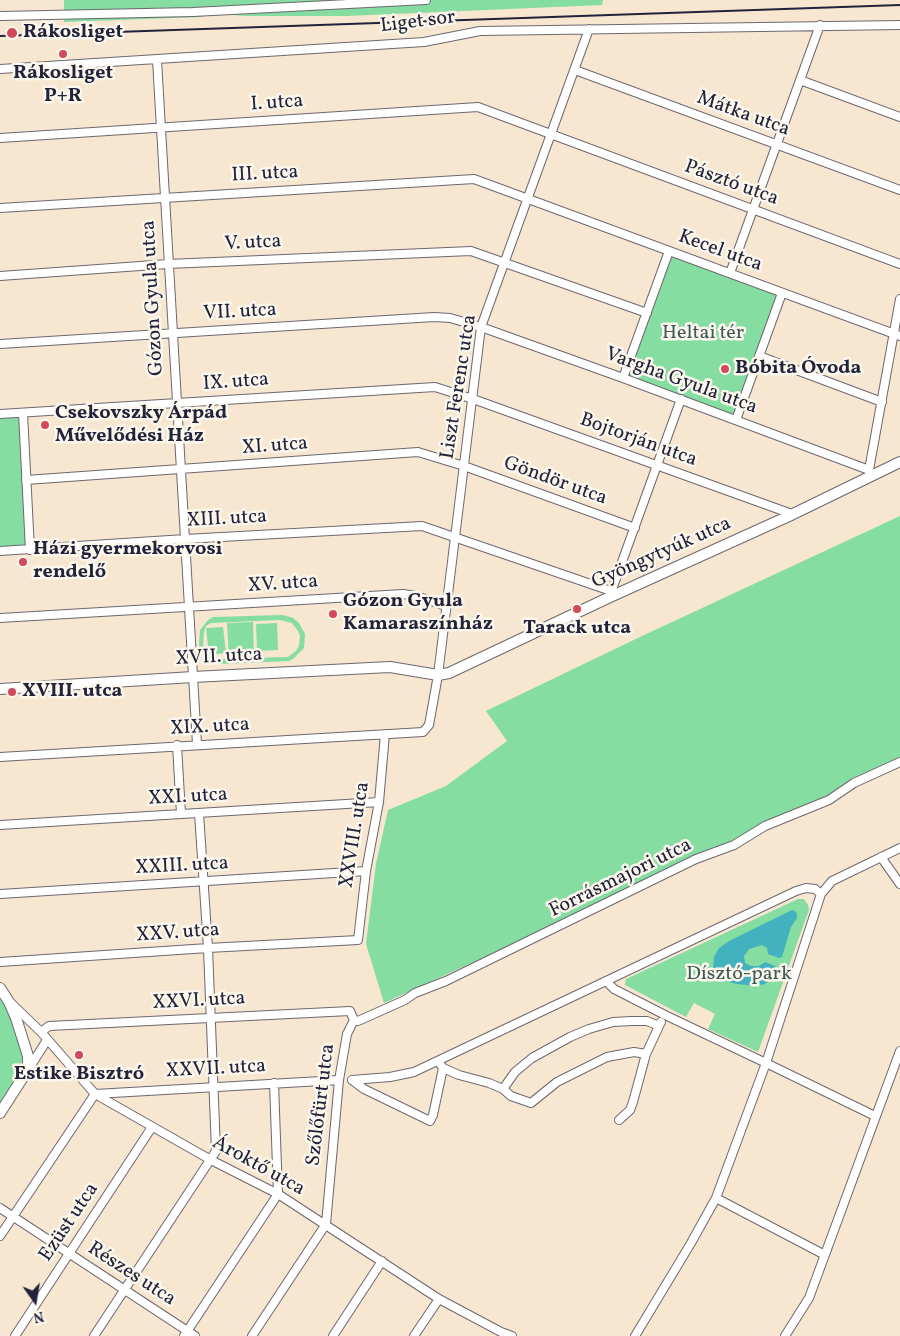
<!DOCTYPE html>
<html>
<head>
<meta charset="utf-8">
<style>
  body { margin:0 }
  #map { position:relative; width:900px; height:1336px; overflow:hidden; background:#f7e6d0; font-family:Vollkorn,serif }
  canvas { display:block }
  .north { position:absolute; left:10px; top:1276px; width:50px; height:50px; -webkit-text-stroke:4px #fbf7ec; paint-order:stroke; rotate:167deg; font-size:14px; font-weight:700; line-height:20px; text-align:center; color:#22223b }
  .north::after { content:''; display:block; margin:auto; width:18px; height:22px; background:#22223b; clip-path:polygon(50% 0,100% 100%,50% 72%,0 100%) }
</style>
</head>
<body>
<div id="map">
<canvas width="900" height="1336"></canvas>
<div class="north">N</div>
</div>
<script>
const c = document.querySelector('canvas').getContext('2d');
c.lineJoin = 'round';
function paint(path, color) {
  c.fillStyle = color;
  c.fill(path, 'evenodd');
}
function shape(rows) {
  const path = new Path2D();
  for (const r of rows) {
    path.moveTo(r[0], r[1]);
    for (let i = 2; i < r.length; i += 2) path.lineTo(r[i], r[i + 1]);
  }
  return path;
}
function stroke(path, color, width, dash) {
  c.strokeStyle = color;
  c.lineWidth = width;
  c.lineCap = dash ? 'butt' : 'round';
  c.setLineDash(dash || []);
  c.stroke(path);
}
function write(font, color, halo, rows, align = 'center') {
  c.font = font + ' Vollkorn,serif';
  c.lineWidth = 5;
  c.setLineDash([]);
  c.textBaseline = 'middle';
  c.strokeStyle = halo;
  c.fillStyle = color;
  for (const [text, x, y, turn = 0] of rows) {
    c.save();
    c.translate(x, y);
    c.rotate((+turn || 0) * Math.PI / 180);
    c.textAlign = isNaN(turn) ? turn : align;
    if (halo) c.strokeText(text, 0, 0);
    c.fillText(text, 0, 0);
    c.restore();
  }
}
const green = shape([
  [64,0,603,0,602,5,347,16,246,16,220,14,206,14,201,17,64,22],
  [669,251,782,293,736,420,623,378],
  [23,413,30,550,0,551,0,414],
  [900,516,900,767,384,1003,366,944,376,864,388,810,446,786,507,741,486,711,642,636],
  [283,615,293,618,299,623,305,634,304,648,293,659,289,661,221,664,210,661,201,651,199,645,200,630,208,620,213,617],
  [280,620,292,623,298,631,300,636,299,646,296,651,288,657,216,659,209,655,226,653,223,627,206,628,209,655,203,644,204,632,206,626,211,623],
  [253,622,254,658,229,659,227,623],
  [277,623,278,650,257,651,256,624],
  [798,899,804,899,808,905,809,910,758,1052,708,1029,715,1014,694,1003,686,1017,625,985,626,979],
  [0,988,28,1062,0,1113]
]);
const water = shape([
  [792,910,795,911,797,914,797,918,791,927,782,957,779,958,768,954,767,948,762,945,749,949,744,956,745,963,751,966,759,966,765,962,775,966,777,969,772,978,765,984,755,986,737,984,721,980,715,976,713,968,714,957,719,948,729,941]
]);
const street = shape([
  [0,16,193,12,426,0],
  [157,60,197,744],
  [0,69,424,42,480,31,900,25],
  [575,70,900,190],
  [800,80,900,117],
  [0,138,478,107,900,264],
  [0,208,474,179,900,336],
  [730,273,820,25],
  [0,276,168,264,471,251,647,313],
  [0,344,434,317,450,318,481,327,623,378,869,470],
  [759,356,882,402],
  [623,378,669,251],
  [23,413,30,550],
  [0,414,435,387,473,399,792,514],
  [736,420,782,293],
  [870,474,869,470,900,299],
  [26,480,418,452,464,466,635,528],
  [0,551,185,539,422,526,611,591],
  [610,595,681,399],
  [0,618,403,594,416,596,446,606],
  [177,745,181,814],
  [0,757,423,732,429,725,438,675,481,327,589,29],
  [0,825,379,802],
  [881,857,900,884],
  [0,894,366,871],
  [0,962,208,948,358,940,366,871,379,802,385,734],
  [606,981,614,989,665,1015,766,1063,875,1116],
  [11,1003,41,1032,95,1094,211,1160,278,1194,439,1299,501,1332,512,1336],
  [354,1020,358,1021,405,1000,415,993,446,981,696,859,734,845,765,826,829,800,854,783,900,762],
  [41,1032,49,1026,350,1011,354,1020],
  [438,1061,443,1068,459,1075,489,1083,503,1089,511,1096,531,1103,557,1082,607,1057,634,1052,646,1054],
  [28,1070,47,1040],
  [352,1080,390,1077,414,1072,796,891,806,888,815,889,821,894],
  [352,1080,364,1089,430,1121,433,1115,443,1068],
  [503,1089,515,1072,532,1058,570,1037,589,1029,613,1022,632,1021,647,1021,659,1026],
  [95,1094,339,1080],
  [619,1120,630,1110,633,1102,646,1054,661,1022],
  [716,1198,825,1255],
  [0,1208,195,1336],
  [0,1236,95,1094],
  [15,1336,152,1127],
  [94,1336,216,1151,208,948,199,813],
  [184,1336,278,1194,274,1083],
  [252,1336,326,1224,339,1080,347,1034,354,1020],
  [333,1336,382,1261],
  [414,1336,439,1299],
  [635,1336,691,1243,716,1198,766,1063,821,894,832,881,900,848],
  [785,1336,809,1298,900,1051]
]);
const secondary = shape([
  [0,689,193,677,390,667,438,675,449,673,610,597,789,516,900,462],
  [0,988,9,1002,16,1018,28,1056,28,1062,27,1071,0,1113]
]);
const rail = shape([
  [0,36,900,5]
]);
const markers = [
  [12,33,6,"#d1495b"],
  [63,54,5,"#d1495b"],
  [725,369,5,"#d1495b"],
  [45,425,5,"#d1495b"],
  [23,562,5,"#d1495b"],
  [577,609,5,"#d1495b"],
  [333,614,5,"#d1495b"],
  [12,692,5,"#d1495b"],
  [79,1055,5,"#d1495b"]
];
const streetNames = [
  ["Liget sor",418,23,-7],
  ["I. utca",277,104,-4],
  ["Mátka utca",743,115,20],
  ["III. utca",265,175,-3],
  ["Pásztó utca",731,184,20],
  ["V. utca",253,244,-3],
  ["Kecel utca",720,252,20],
  ["Gózon Gyula utca",154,298,-93],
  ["VII. utca",240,313,-3],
  ["Vargha Gyula utca",681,382,20],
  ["IX. utca",236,383,-4],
  ["Liszt Ferenc utca",460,387,-81],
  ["Bojtorján utca",638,441,20],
  ["XI. utca",275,447,-4],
  ["Göndör utca",555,482,20],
  ["XIII. utca",227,520,-3],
  ["Gyöngytyúk utca",662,554,-24],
  ["XV. utca",283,585,-4],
  ["XVII. utca",219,658,-3],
  ["XIX. utca",210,728,-3],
  ["XXI. utca",188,798,-3],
  ["XXVIII. utca",356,835,-81],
  ["XXIII. utca",182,867,-3],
  ["Forrásmajori utca",621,879,-26],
  ["XXV. utca",178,934,-4],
  ["XXVI. utca",199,1002,-3],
  ["XXVII. utca",216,1070,-3],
  ["Szőlőfürt utca",322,1105,-83],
  ["Ároktő utca",258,1167,29],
  ["Ezüst utca",70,1223,-56],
  ["Részes utca",131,1275,33]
];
const poiNames = [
  ["Rákosliget",23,33],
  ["Rákosliget",63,74,"center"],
  ["P+R",63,97,"center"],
  ["Bóbita Óvoda",735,369],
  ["Csekovszky Árpád",55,414],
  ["Művelődési Ház",55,437],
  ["Házi gyermekorvosi",33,550],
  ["rendelő",33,573],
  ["Gózon Gyula",343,602],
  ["Kamaraszínház",343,625],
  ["Tarack utca",577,629,"center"],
  ["XVIII. utca",22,692],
  ["Estike Bisztró",79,1075,"center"]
];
const parkNames = [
  ["Heltai tér",703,334],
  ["Dísztó-park",739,975]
];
paint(green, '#85dda1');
paint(water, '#43b2bf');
stroke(street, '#6d676f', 10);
stroke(secondary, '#6d676f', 12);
stroke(street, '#fff', 8);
stroke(secondary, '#fff', 10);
stroke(rail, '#22223b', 2);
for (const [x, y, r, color] of markers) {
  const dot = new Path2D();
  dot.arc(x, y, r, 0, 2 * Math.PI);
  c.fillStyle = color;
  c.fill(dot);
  stroke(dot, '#fbf7ec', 2);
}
write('20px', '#22223b', '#fbf7ec', streetNames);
write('bold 20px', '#22223b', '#fbf7ec', poiNames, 'left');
write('20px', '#405a5a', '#fbf7ec', parkNames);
</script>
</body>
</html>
